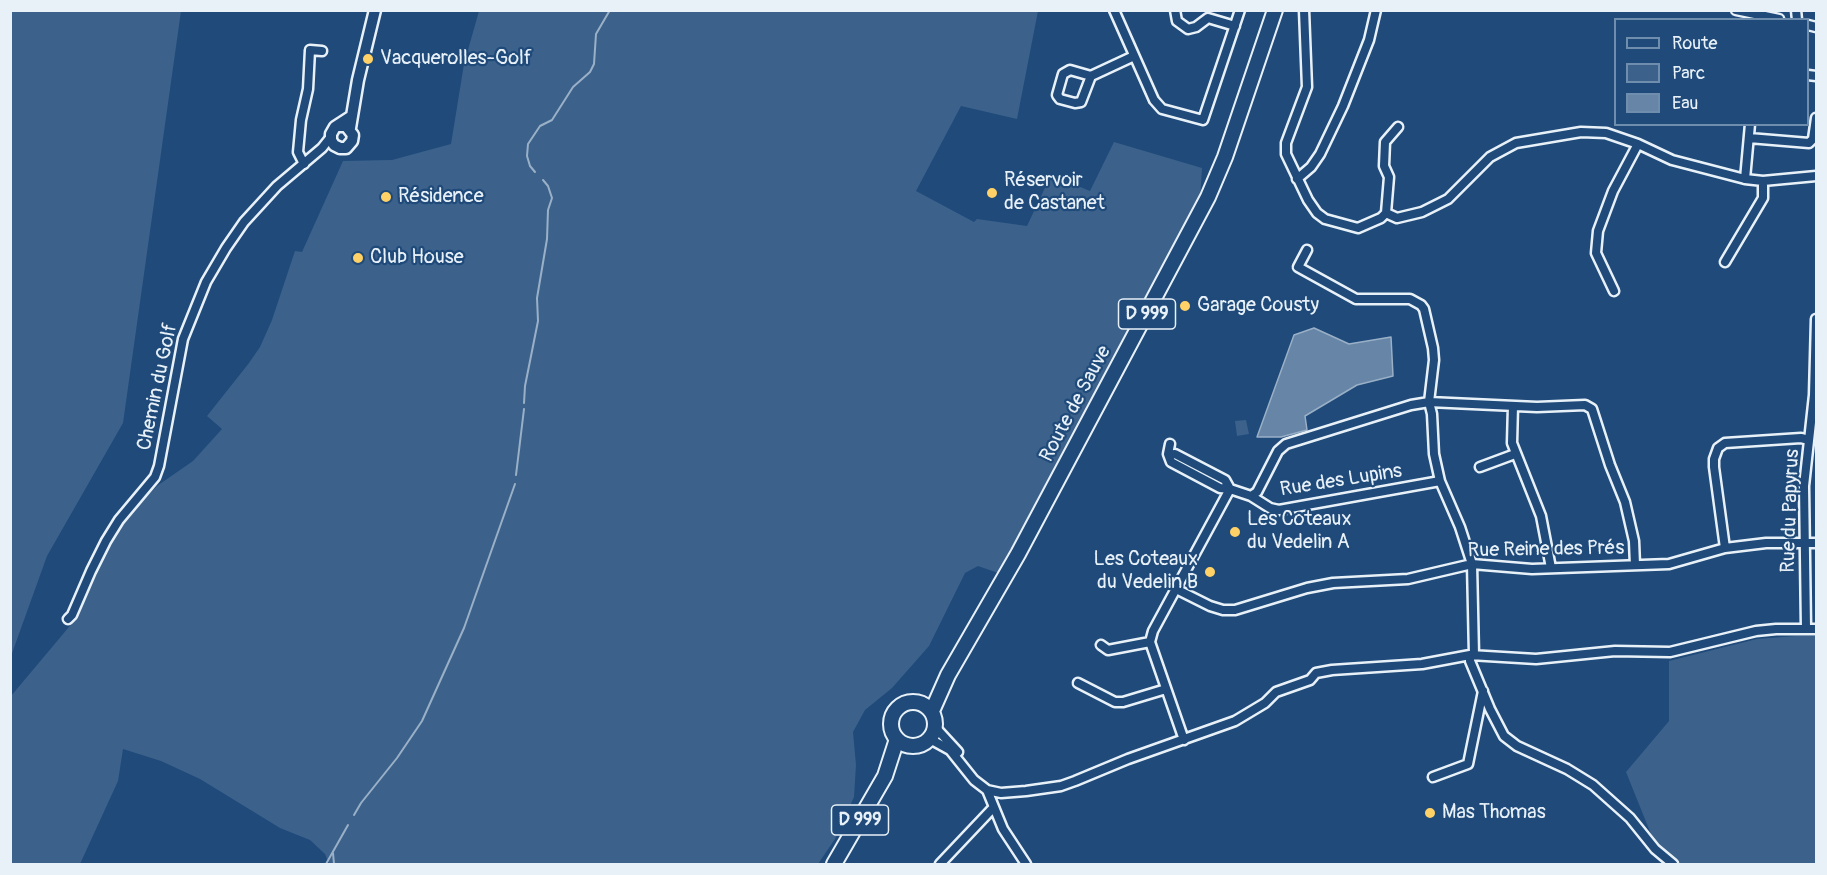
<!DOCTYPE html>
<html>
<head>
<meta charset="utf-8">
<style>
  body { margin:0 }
  #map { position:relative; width:1827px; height:875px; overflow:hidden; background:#1f4a7a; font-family:Pangolin,sans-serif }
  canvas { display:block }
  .frame { position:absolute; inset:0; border:12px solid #e8f1f8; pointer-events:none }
  .legend { position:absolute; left:1614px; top:18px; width:195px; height:108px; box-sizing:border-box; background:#1f4a7a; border:2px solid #6f8dac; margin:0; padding:8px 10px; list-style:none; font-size:18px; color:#e8f1f8 }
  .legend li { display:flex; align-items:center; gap:12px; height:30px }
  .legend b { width:30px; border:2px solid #6f8dac }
</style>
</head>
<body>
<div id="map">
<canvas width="1827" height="875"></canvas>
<div class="frame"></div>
<ul class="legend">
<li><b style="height:8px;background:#1f4a7a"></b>Route</li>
<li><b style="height:16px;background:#3c628c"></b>Parc</li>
<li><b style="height:16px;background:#6685a7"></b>Eau</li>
</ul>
</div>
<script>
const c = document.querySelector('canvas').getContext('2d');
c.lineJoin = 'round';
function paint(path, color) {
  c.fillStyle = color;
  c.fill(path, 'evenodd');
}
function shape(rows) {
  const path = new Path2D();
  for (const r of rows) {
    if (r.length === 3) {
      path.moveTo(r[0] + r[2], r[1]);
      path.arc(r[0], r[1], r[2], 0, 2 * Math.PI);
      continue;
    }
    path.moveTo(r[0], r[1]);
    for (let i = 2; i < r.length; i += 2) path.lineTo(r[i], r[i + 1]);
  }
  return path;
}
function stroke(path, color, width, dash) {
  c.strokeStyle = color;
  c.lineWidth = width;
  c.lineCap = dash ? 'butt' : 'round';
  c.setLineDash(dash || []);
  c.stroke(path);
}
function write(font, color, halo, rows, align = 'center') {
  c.font = font + ' Pangolin,sans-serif';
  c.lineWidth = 4.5;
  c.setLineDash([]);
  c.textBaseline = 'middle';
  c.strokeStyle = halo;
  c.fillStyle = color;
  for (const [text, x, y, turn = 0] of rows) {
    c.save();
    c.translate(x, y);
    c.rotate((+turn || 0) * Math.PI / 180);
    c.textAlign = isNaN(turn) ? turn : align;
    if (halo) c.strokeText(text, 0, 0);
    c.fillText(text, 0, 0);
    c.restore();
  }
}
const green = shape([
  [10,11,181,11,123,423,47,556,11,656],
  [479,11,1038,11,1017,119,961,106,916,191,974,222,977,219,1027,226,1051,175,1090,191,1114,142,1202,168,1200,201,1001,574,978,566,965,573,929,646,892,688,865,710,853,732,856,765,854,797,835,839,818,864,329,864,325,854,310,840,280,828,200,779,161,761,123,749,118,781,80,864,11,864,11,696,79,615,103,554,126,518,157,486,193,461,222,429,207,416,249,363,260,347,272,320,295,251,302,252,343,161,392,160,451,144,464,64],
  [1246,420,1249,434,1237,436,1235,421],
  [1796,636,1816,636,1816,864,1663,864,1626,772,1669,721,1669,661,1757,639]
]);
const water = shape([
  [1314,328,1349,344,1391,337,1393,376,1357,385,1305,416,1307,430,1281,437,1257,437,1294,335,1314,328]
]);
const stream = shape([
  [535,172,530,166,527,156,528,144,540,126,552,120,573,87,590,72,594,64,596,34,610,10],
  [524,403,525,386,538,321,537,298,547,239,548,210,552,198,548,186,543,180],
  [516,475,524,409],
  [354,815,361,803,397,758,422,721,464,628,515,484],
  [333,853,334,864],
  [326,864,348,825]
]);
const minor = shape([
  [1114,10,1154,100,1162,109,1203,120,1240,10],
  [1175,10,1177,21,1188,29,1196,27,1208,18,1235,26],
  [1304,10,1307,87,1286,143,1286,154,1308,200,1317,213,1325,219,1358,228,1381,218,1386,213,1397,218,1422,212,1448,199,1490,157,1516,143,1581,132,1606,133,1638,144,1672,160,1745,179,1763,181,1816,176],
  [1736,10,1779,19],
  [1796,10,1797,20],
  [1808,25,1816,27],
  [1808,75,1816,76],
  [1091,76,1081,102,1075,103,1060,99,1057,95,1063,74,1070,70,1091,76,1134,56],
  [1749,138,1809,143,1813,139,1816,118],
  [304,164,298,152,301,120,308,89,310,50,322,51],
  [1297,179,1311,167,1320,154,1343,106,1369,40,1376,10],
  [1745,179,1750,124],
  [1386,213,1389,177,1384,166,1385,142,1398,127],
  [1307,250,1298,267,1356,299,1410,299,1421,305,1424,309,1433,348,1434,360,1429,402,1432,414,1434,454,1440,481,1460,527,1472,564,1474,655],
  [1725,262,1763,198,1763,181],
  [1614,291,1596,253,1598,231,1613,191,1638,144],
  [1513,406,1512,443,1541,516,1551,568],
  [1170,444,1168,454,1171,462,1220,488,1230,489,1251,496,1257,492,1278,451,1286,444,1411,405,1429,402,1537,407,1585,405,1592,409,1610,465,1625,502,1634,541,1635,565],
  [1170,455,1175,454,1225,480,1230,489],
  [1480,467,1515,454],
  [1251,496,1270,508,1279,510,1440,481],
  [1725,548,1714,467,1714,459,1718,448,1725,443,1801,438,1809,440],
  [1176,589,1210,606,1223,610,1235,610,1307,588,1333,583,1408,579,1472,564,1532,569,1669,564,1725,548,1766,543,1816,543],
  [68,619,72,615,91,571,106,541,119,520,155,477,159,466,183,339,206,282,226,248,244,222,277,186,322,148,330,138],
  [1806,628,1804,486,1814,395,1816,319],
  [1101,645,1108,650,1150,642],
  [1470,655,1470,661,1490,709,1504,736,1517,746,1567,769,1593,785,1630,818,1655,849,1673,864],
  [1078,683,1115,702,1123,702,1166,689],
  [935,727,958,752],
  [930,739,950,750,974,780,987,790,1003,829,1026,864],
  [1184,740,1150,642,1153,631,1230,489],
  [1433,777,1468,764,1483,691],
  [987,790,1001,793,1026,791,1061,786,1075,781,1128,759,1235,721,1265,703,1276,692,1310,680,1316,673,1332,670,1422,664,1470,655,1536,659,1615,651,1670,652,1756,631,1776,629,1816,629],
  [940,864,993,808]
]);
const tertiary = shape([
  [339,126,346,126,353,135,352,141,346,148,340,148,334,145,331,140,331,134,335,127,352,116],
  [350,128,358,80,375,10]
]);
const primary = shape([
  [913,724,22],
  [932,711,948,675,1018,554,1208,197,1225,157,1275,10],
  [834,864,885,776,897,739]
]);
const markers = [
  [368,59,6,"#ffd166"],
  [992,193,6,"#ffd166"],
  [386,197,6,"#ffd166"],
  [358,258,6,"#ffd166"],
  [1185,306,6,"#ffd166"],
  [1235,532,6,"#ffd166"],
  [1210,572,6,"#ffd166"],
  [1430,813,6,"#ffd166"]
];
const shields = [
  [1147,314,57],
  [860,820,57]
];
const shieldNames = [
  ["D 999",1147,314],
  ["D 999",860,820]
];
const poiNames = [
  ["Vacquerolles-Golf",380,59],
  ["Réservoir",1004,181],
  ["de Castanet",1004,204],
  ["Résidence",398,197],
  ["Club House",370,258],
  ["Garage Cousty",1197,306],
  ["Les Coteaux",1247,520],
  ["du Vedelin A",1247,543],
  ["Les Coteaux",1198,560,"right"],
  ["du Vedelin B",1198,583,"right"],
  ["Mas Thomas",1442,813]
];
const streetNames = [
  ["Chemin du Golf",158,387,-78],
  ["Route de Sauve",1076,404,-62],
  ["Rue des Lupins",1341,481,-9],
  ["Rue du Papyrus",1791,511,-88],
  ["Rue Reine des Prés",1546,550,-1]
];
paint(green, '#3c628c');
paint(water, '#6685a7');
stroke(water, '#9ab0c7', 1.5);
stroke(stream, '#9ab0c7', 2);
stroke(minor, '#e8f1f8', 13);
stroke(tertiary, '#e8f1f8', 15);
stroke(primary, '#e8f1f8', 18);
stroke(minor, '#1f4a7a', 8);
stroke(tertiary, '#1f4a7a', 10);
stroke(primary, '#1f4a7a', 14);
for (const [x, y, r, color] of markers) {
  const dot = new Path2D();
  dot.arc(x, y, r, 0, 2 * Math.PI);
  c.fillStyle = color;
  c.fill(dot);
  stroke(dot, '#1f4a7a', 2);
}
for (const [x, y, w] of shields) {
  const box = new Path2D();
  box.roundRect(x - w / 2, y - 15, w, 30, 4.5);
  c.fillStyle = '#1f4a7a';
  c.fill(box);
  stroke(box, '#e8f1f8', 1.5);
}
write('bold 18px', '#e8f1f8', null, shieldNames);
write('20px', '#e8f1f8', '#1f4a7a', poiNames, 'left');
write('20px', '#e8f1f8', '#1f4a7a', streetNames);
</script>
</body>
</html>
